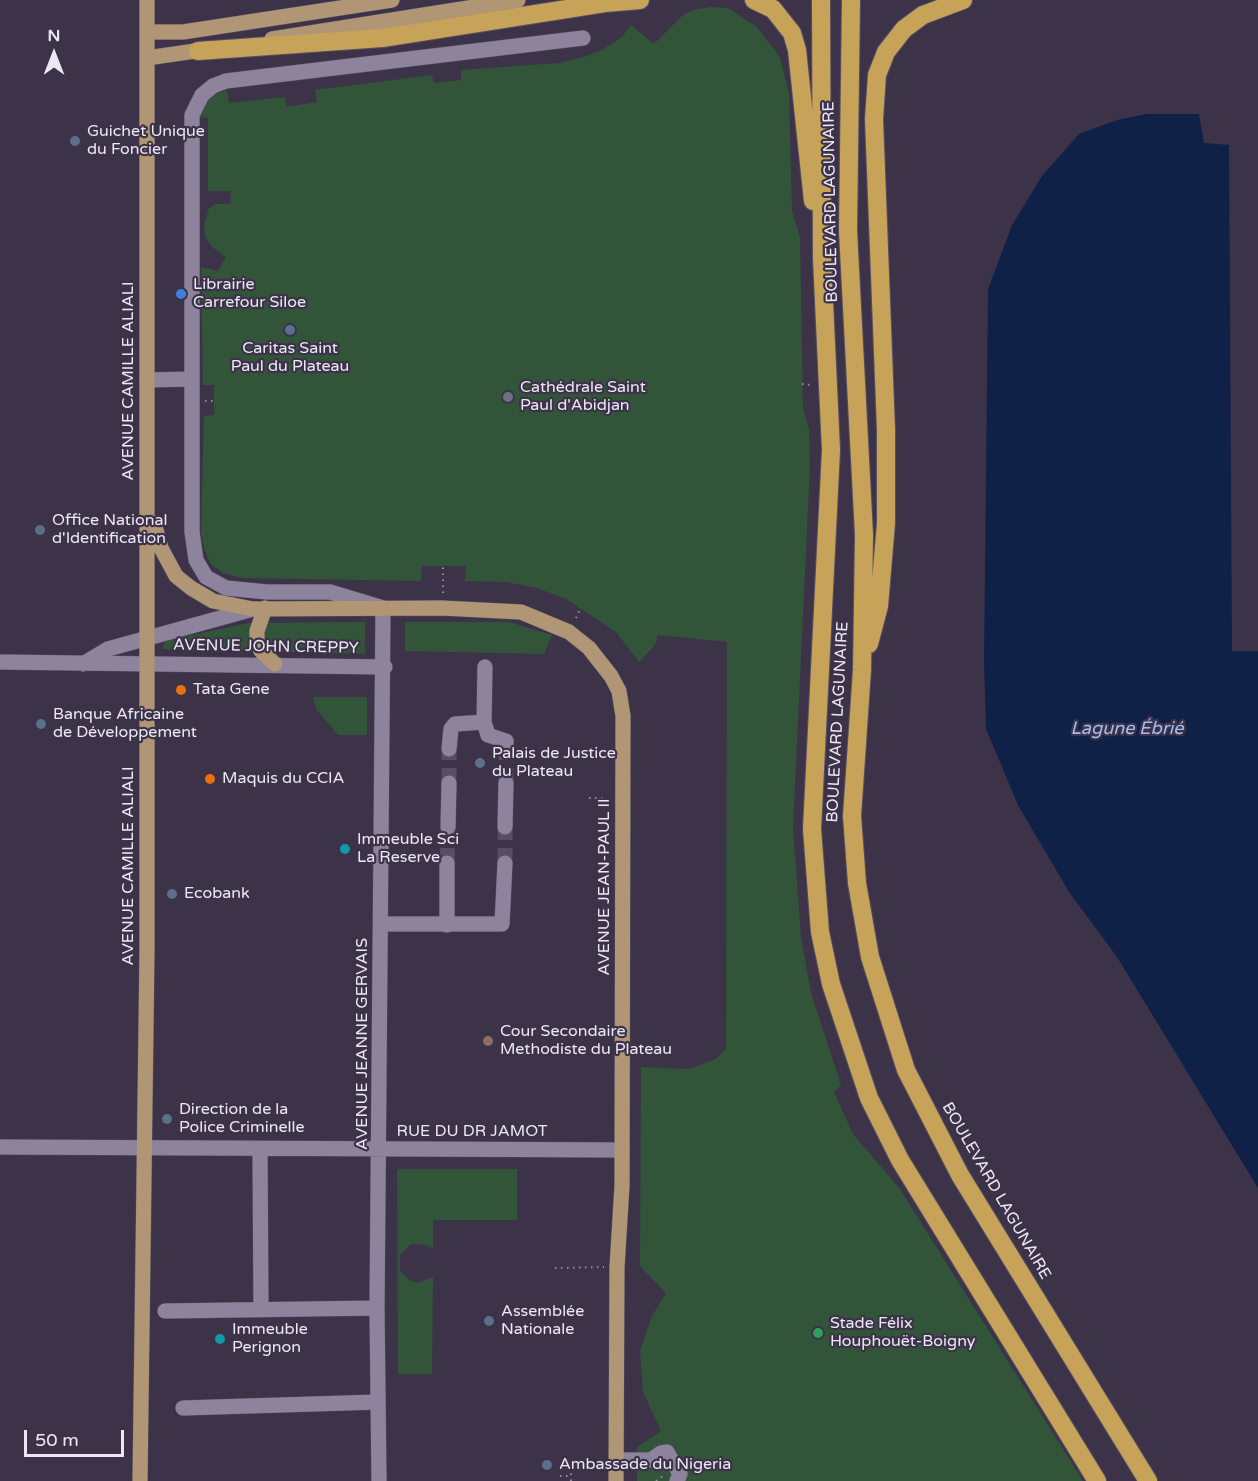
<!DOCTYPE html>
<html>
<head>
<meta charset="utf-8">
<style>
  body { margin:0 }
  #map { position:relative; width:1258px; height:1481px; overflow:hidden; background:#3c3349; font-family:"Varela Round",sans-serif }
  canvas { display:block }
  .north { position:absolute; left:24px; top:24px; width:60px; height:60px; -webkit-text-stroke:4px #3c3349; paint-order:stroke; rotate:0deg; font-size:16px; font-weight:700; line-height:24px; text-align:center; color:#ede7f5 }
  .north::after { content:''; display:block; margin:auto; width:21px; height:27px; background:#ede7f5; clip-path:polygon(50% 0,100% 100%,50% 72%,0 100%) }
  .scale { position:absolute; left:24px; top:1430px; width:100px; height:27px; box-sizing:border-box; border:3px solid #ede7f5; border-top:0; padding-left:8px; font-size:18px; line-height:21px; white-space:nowrap; color:#ede7f5; -webkit-text-stroke:4px #3c3349; paint-order:stroke }
</style>
</head>
<body>
<div id="map">
<canvas width="1258" height="1481"></canvas>
<div class="north">N</div>
<div class="scale">50 m</div>
</div>
<script>
const c = document.querySelector('canvas').getContext('2d');
c.lineJoin = 'round';
function paint(path, color) {
  c.fillStyle = color;
  c.fill(path, 'evenodd');
}
function shape(rows) {
  const path = new Path2D();
  for (const r of rows) {
    path.moveTo(r[0], r[1]);
    for (let i = 2; i < r.length; i += 2) path.lineTo(r[i], r[i + 1]);
  }
  return path;
}
function stroke(path, color, width, dash) {
  c.strokeStyle = color;
  c.lineWidth = width;
  c.lineCap = dash ? 'butt' : 'round';
  c.setLineDash(dash || []);
  c.stroke(path);
}
function write(font, color, halo, rows, align = 'center') {
  c.font = font + ' "Varela Round",sans-serif';
  c.lineWidth = 4.5;
  c.setLineDash([]);
  c.textBaseline = 'middle';
  c.strokeStyle = halo;
  c.fillStyle = color;
  for (const [text, x, y, turn = 0] of rows) {
    c.save();
    c.translate(x, y);
    c.rotate((+turn || 0) * Math.PI / 180);
    c.textAlign = isNaN(turn) ? turn : align;
    if (halo) c.strokeText(text, 0, 0);
    c.fillText(text, 0, 0);
    c.restore();
  }
}
const green = shape([
  [711,7,728,8,757,27,780,57,789,94,792,211,800,238,803,408,809,430,810,465,793,827,801,937,811,993,841,1085,834,1092,853,1134,900,1189,1083,1481,637,1481,637,1447,661,1431,643,1392,640,1351,652,1316,666,1293,640,1266,641,1067,689,1069,716,1059,726,1049,727,642,658,635,655,645,639,662,616,632,566,599,537,588,506,582,465,581,466,566,422,566,421,581,242,578,223,573,211,564,205,551,201,533,204,416,214,415,214,385,203,385,201,267,218,271,226,257,212,247,206,238,204,226,209,208,216,204,230,204,231,191,208,191,208,118,198,117,200,110,211,95,227,91,229,103,285,97,286,107,317,102,315,90,432,75,434,83,461,80,461,70,558,63,584,57,602,50,622,37,631,25,654,44,682,16,693,10],
  [365,622,365,654,162,649,165,641,249,623],
  [405,622,509,622,552,635,544,654,405,651],
  [313,697,367,697,367,735,338,735,316,709],
  [397,1169,517,1169,517,1220,433,1220,433,1249,426,1245,411,1244,400,1255,400,1271,411,1281,418,1283,433,1277,432,1374,398,1374]
]);
const water = shape([
  [1147,114,1199,114,1204,143,1229,145,1232,651,1258,651,1258,1188,1117,957,1069,892,1018,805,986,729,984,662,988,289,1012,225,1042,176,1079,134,1117,120]
]);
const minorTunnel = shape([
  [449,783,449,749],
  [506,783,506,749],
  [447,863,448,827],
  [505,863,505,827]
]);
const path = shape([
  [802,384,811,385],
  [205,401,214,401],
  [443,593,443,566],
  [576,618,581,607],
  [589,798,604,798],
  [555,1268,604,1267],
  [560,1476,571,1476],
  [571,1481,571,1460,589,1460],
  [656,1481,663,1476]
]);
const minor = shape([
  [147,380,192,379],
  [0,662,385,667],
  [83,664,108,649,253,609],
  [485,667,484,722,488,735,506,741,506,749],
  [449,749,451,729,455,724,484,722],
  [448,827,449,783],
  [505,827,506,783],
  [382,924,502,924,505,863],
  [447,925,447,863],
  [0,1147,622,1150],
  [260,1149,261,1310],
  [165,1311,377,1308],
  [183,1408,378,1402],
  [616,1460,651,1460,661,1453,667,1452,680,1474,677,1481],
  [379,1481,377,1308,383,608,330,592,267,592,226,588,206,577,196,560,192,532,192,115,202,95,213,86,226,81,583,38]
]);
const major = shape([
  [147,32,183,32,392,0],
  [272,39,518,0],
  [147,58,209,49],
  [154,523,161,548,176,576,191,588,213,601,253,609,442,608,521,612,569,632,589,648,611,676,619,691,623,716,622,1186,617,1267,616,1481],
  [265,608,257,631,257,641,261,651,275,664],
  [140,1481,147,951,147,0]
]);
const highway = shape([
  [754,0,773,9,792,33,797,50,813,201],
  [821,0,822,259,831,450,812,829,820,932,831,984,869,1098,900,1160,1097,1481],
  [851,0,848,231,864,535,862,670,852,816,857,883,870,957,906,1070,960,1175,1148,1481],
  [198,51,382,38,605,3,640,0],
  [869,644,879,606,886,523,886,430,874,119,877,75,886,52,904,29,923,15,963,0]
]);
const markers = [
  [75,141,6,"#5c6f8a"],
  [181,294,6,"#3f7fe0"],
  [290,330,6,"#5c6f8a"],
  [508,397,6,"#6b7280"],
  [40,530,6,"#5c6f8a"],
  [181,690,6,"#e8710a"],
  [41,724,6,"#5c6f8a"],
  [480,763,6,"#5c6f8a"],
  [210,779,6,"#e8710a"],
  [345,849,6,"#0f9aa8"],
  [172,894,6,"#5c6f8a"],
  [488,1041,6,"#8d6e63"],
  [167,1119,6,"#5c6f8a"],
  [489,1321,6,"#5c6f8a"],
  [818,1333,6,"#2e9e5b"],
  [220,1339,6,"#0f9aa8"],
  [547,1465,6,"#5c6f8a"]
];
const poiNames = [
  ["Guichet Unique",87,132],
  ["du Foncier",87,150],
  ["Librairie",193,285],
  ["Carrefour Siloe",193,303],
  ["Caritas Saint",290,349,"center"],
  ["Paul du Plateau",290,367,"center"],
  ["Cathédrale Saint",520,388],
  ["Paul d'Abidjan",520,406],
  ["Office National",52,521],
  ["d'Identification",52,539],
  ["Tata Gene",193,690],
  ["Banque Africaine",53,715],
  ["de Développement",53,733],
  ["Palais de Justice",492,754],
  ["du Plateau",492,772],
  ["Maquis du CCIA",222,779],
  ["Immeuble Sci",357,840],
  ["La Reserve",357,858],
  ["Ecobank",184,894],
  ["Cour Secondaire",500,1032],
  ["Methodiste du Plateau",500,1050],
  ["Direction de la",179,1110],
  ["Police Criminelle",179,1128],
  ["Assemblée",501,1312],
  ["Nationale",501,1330],
  ["Stade Félix",830,1324],
  ["Houphouët-Boigny",830,1342],
  ["Immeuble",232,1330],
  ["Perignon",232,1348],
  ["Ambassade du Nigeria",559,1465]
];
const streetNames = [
  ["BOULEVARD LAGUNAIRE",831,202,-91],
  ["AVENUE CAMILLE ALIALI",129,381,-90],
  ["AVENUE JOHN CREPPY",266,647,1],
  ["BOULEVARD LAGUNAIRE",838,722,-87],
  ["AVENUE CAMILLE ALIALI",129,866,-90],
  ["AVENUE JEAN-PAUL II",605,887,-90],
  ["AVENUE JEANNE GERVAIS",363,1044,-90],
  ["RUE DU DR JAMOT",472,1132],
  ["BOULEVARD LAGUNAIRE",996,1191,60]
];
const waterNames = [
  ["Lagune Ébrié",1127,729]
];
paint(green, '#32553a');
paint(water, '#102147');
stroke(minorTunnel, '#574e63', 15, [15, 8]);
stroke(minor, '#584f62', 16);
stroke(major, '#584f62', 16);
stroke(highway, '#584f62', 20);
stroke(path, '#958ea0', 2, [1.5, 4.5]);
stroke(minor, '#8e839d', 15);
stroke(major, '#b09674', 15);
stroke(highway, '#c6a359', 18);
for (const [x, y, r, color] of markers) {
  const dot = new Path2D();
  dot.arc(x, y, r, 0, 2 * Math.PI);
  c.fillStyle = color;
  c.fill(dot);
  stroke(dot, '#3c3349', 2);
}
write('16px', '#ede7f5', '#3c3349', poiNames, 'left');
write('16px', '#ede7f5', '#3c3349', streetNames);
write('italic 18px', '#a2bef5', '#3c3349', waterNames);
</script>
</body>
</html>
